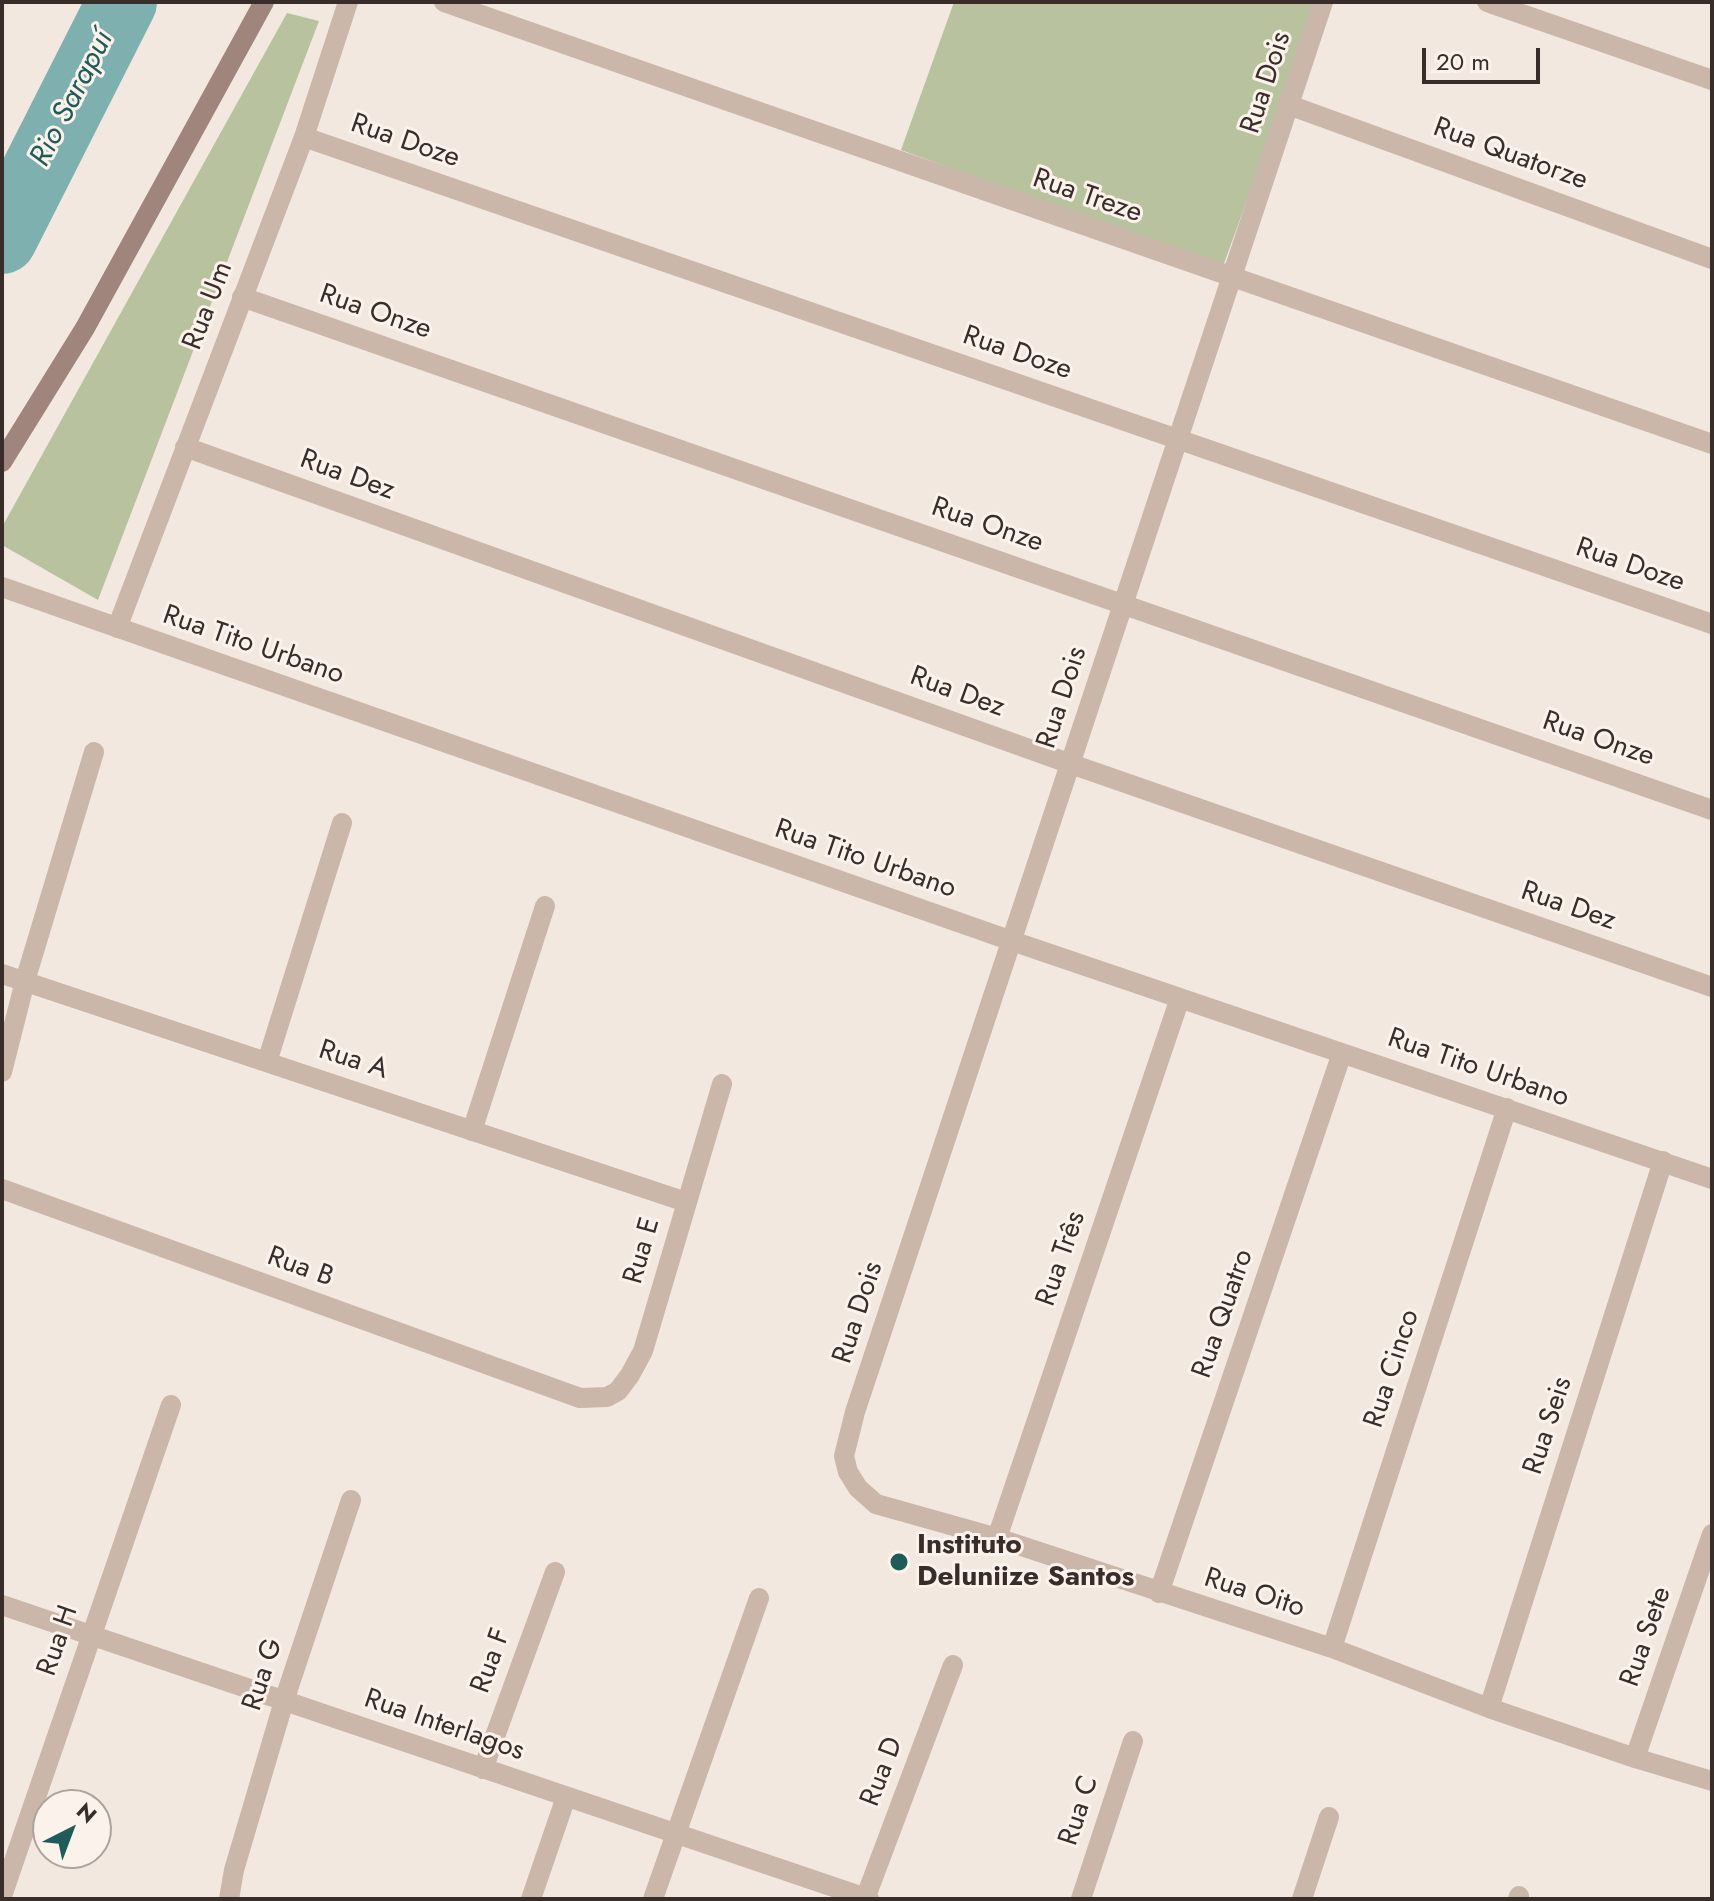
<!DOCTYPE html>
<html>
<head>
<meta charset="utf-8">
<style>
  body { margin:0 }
  #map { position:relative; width:1714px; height:1901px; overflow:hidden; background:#f3e8df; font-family:Jost,sans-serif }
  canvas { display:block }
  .frame { position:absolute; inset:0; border:4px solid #392d2a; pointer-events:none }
  .north { position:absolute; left:32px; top:1789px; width:80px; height:80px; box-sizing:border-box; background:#faf2eb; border:2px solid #ada39e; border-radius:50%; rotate:42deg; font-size:22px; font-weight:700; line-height:32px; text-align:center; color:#392d2a }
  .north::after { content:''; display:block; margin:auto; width:28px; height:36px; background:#1f5b59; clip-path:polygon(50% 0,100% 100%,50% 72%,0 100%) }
  .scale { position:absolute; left:1422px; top:48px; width:118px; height:36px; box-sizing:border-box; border:4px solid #392d2a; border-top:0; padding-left:10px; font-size:24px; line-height:28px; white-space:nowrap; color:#392d2a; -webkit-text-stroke:6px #faf2eb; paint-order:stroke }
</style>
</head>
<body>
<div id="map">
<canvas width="1714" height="1901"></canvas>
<div class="frame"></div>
<div class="north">N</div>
<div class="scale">20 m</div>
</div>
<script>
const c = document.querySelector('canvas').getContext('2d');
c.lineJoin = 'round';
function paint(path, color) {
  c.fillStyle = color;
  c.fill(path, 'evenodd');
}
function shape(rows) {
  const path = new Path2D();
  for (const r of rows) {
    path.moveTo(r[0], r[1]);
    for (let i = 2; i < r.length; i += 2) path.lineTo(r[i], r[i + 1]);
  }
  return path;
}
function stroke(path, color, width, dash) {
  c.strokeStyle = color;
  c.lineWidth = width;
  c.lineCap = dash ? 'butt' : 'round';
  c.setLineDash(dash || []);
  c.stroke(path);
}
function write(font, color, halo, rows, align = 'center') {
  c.font = font + ' Jost,sans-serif';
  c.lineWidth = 6;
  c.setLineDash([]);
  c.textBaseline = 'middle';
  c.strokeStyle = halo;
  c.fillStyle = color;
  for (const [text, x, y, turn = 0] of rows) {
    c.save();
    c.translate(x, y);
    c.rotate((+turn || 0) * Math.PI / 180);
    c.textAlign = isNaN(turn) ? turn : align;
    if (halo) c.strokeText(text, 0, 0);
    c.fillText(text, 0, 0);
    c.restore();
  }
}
const green = shape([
  [954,2,1319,2,1222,269,901,150],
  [287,13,319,21,98,600,2,545,2,527]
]);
const river = shape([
  [2,239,122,2]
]);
const street = shape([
  [444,2,1712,444],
  [1323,2,855,1412,844,1456,848,1472,858,1488,876,1504,997,1538,1332,1648,1489,1708,1635,1758,1712,1781],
  [1487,2,1712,80],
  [1289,105,1712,259],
  [304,137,1712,624],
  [242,297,1712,810],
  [185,447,1071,764,1712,987],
  [2,587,1012,941,1712,1179],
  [117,628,304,137,348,2],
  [2,974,686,1202],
  [267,1062,342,823],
  [2,1072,25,981,94,752],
  [472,1131,545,906],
  [2,1189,580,1398,607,1397,618,1391,630,1375,643,1351,722,1084],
  [997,1538,1180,998],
  [1159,1593,1342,1053],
  [2,1605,869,1899],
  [1332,1648,1507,1108],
  [1489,1708,1663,1161],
  [1635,1758,1712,1534],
  [483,1769,555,1572],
  [2,1896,171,1405],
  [229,1899,234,1870,284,1701,351,1500],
  [531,1899,566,1797],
  [653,1899,759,1598],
  [865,1899,953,1665],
  [1081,1899,1133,1741],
  [1302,1899,1329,1817],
  [1518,1899,1519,1896]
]);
const secondary = shape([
  [2,462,85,328,264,2]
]);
const markers = [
  [899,1562,10,"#1f5b59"]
];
const streetNames = [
  ["Rua Dois",1267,83,-72],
  ["Rua Doze",405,142,19],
  ["Rua Quatorze",1510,155,20],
  ["Rua Treze",1087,197,19],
  ["Rua Um",209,306,-69],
  ["Rua Onze",375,313,19],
  ["Rua Doze",1017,354,19],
  ["Rua Dez",347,476,20],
  ["Rua Onze",987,526,19],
  ["Rua Doze",1630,566,19],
  ["Rua Tito Urbano",253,646,19],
  ["Rua Dez",957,693,20],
  ["Rua Dois",1063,698,-72],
  ["Rua Onze",1598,740,19],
  ["Rua Tito Urbano",865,860,19],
  ["Rua Dez",1568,907,19],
  ["Rua A",353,1061,18],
  ["Rua Tito Urbano",1478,1069,19],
  ["Rua E",643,1251,-74],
  ["Rua Três",1062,1259,-71],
  ["Rua B",300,1268,20],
  ["Rua Dois",859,1313,-72],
  ["Rua Quatro",1224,1314,-71],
  ["Rua Cinco",1393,1369,-72],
  ["Rua Seis",1549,1426,-72],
  ["Rua Oito",1254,1594,18],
  ["Rua Sete",1647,1637,-71],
  ["Rua H",59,1641,-71],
  ["Rua F",492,1661,-70],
  ["Rua G",264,1675,-72],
  ["Rua Interlagos",444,1726,19],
  ["Rua D",883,1772,-69],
  ["Rua C",1080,1811,-72]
];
const poiNames = [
  ["Instituto",917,1546],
  ["Deluniize Santos",917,1578]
];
const waterNames = [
  ["Rio Sarapuí",73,99,-63]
];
paint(green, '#b9c29e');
stroke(river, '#7db0ae', 70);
stroke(street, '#cbb6aa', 20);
stroke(secondary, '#9f857b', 20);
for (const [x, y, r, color] of markers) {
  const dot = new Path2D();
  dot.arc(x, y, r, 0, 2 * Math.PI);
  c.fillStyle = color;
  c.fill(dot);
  stroke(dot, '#faf2eb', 3);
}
write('28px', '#392d2a', '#faf2eb', streetNames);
write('bold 28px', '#392d2a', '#faf2eb', poiNames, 'left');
write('italic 30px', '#1f5b59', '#faf2eb', waterNames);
</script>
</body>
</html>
